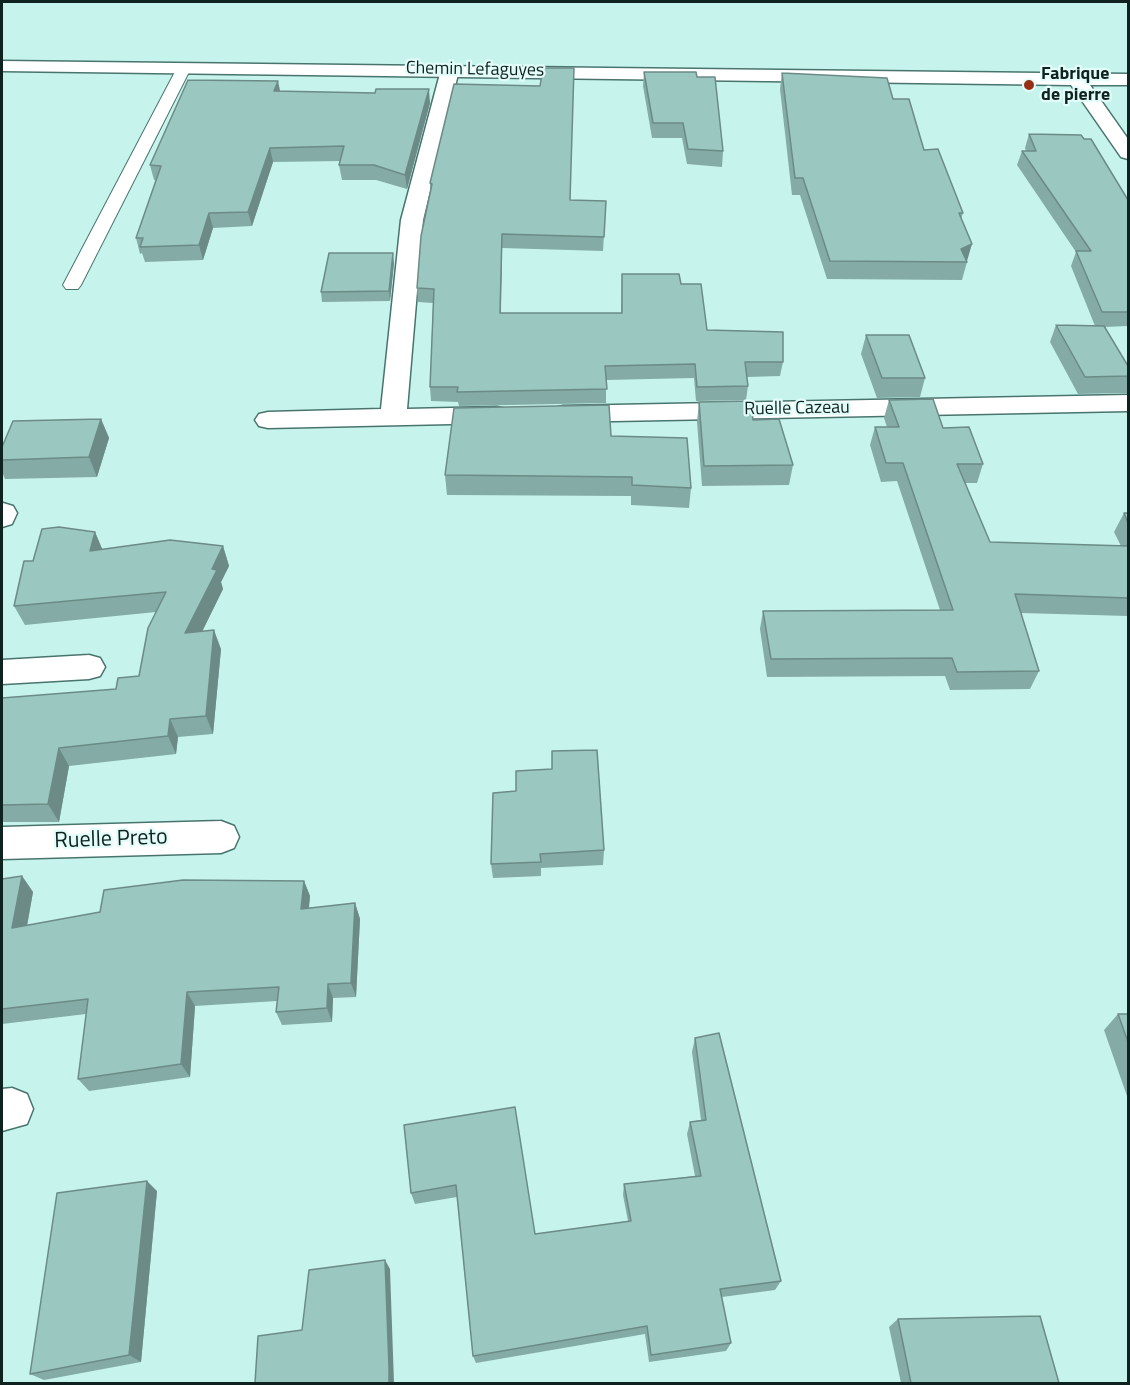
<!DOCTYPE html>
<html>
<head>
<meta charset="utf-8">
<style>
  body { margin:0 }
  #map { position:relative; width:1130px; height:1385px; overflow:hidden; background:#c6f4ed; font-family:"Titillium Web",sans-serif }
  canvas { display:block }
  .frame { position:absolute; inset:0; border:3px solid #102220; pointer-events:none }
</style>
</head>
<body>
<div id="map">
<canvas width="1130" height="1385"></canvas>
<div class="frame"></div>
</div>
<script>
const c = document.querySelector('canvas').getContext('2d');
c.lineJoin = 'round';
function shape(rows) {
  const path = new Path2D();
  for (const r of rows) {
    path.moveTo(r[0], r[1]);
    for (let i = 2; i < r.length; i += 2) path.lineTo(r[i], r[i + 1]);
  }
  return path;
}
function stroke(path, color, width, dash) {
  c.strokeStyle = color;
  c.lineWidth = width;
  c.lineCap = dash ? 'butt' : 'round';
  c.setLineDash(dash || []);
  c.stroke(path);
}
function paint(path, color) {
  c.fillStyle = color;
  c.fill(path, 'evenodd');
}
function write(font, color, halo, rows, align = 'center') {
  c.font = font + ' "Titillium Web",sans-serif';
  c.lineWidth = 4.5;
  c.setLineDash([]);
  c.textBaseline = 'middle';
  c.strokeStyle = halo;
  c.fillStyle = color;
  for (const [text, x, y, turn = 0] of rows) {
    c.save();
    c.translate(x, y);
    c.rotate((+turn || 0) * Math.PI / 180);
    c.textAlign = isNaN(turn) ? turn : align;
    if (halo) c.strokeText(text, 0, 0);
    c.fillText(text, 0, 0);
    c.restore();
  }
}
const lane = shape([
  [184,64,191,68,81,285,78,289,66,289,63,285,177,68,184,64]
]);
const street = shape([
  [450,65,459,70,423,220,407,409,497,407,506,409,510,415,506,421,497,423,268,428,259,426,255,420,259,414,268,412,381,409,401,220,441,70,450,65],
  [1128,395,1128,411,563,422,554,420,550,414,554,408,563,406,1128,395],
  [3,503,13,506,17,513,12,524,2,527,3,503],
  [89,655,100,658,105,667,100,676,89,679,2,684,2,660,89,655],
  [221,821,234,826,239,837,234,848,221,853,2,859,2,827,221,821],
  [12,1088,27,1094,33,1109,27,1124,2,1131,2,1089,12,1088]
]);
const secondary = shape([
  [2,61,1128,74,1128,85,1090,85,1128,139,1128,159,1121,157,1071,85,2,71,2,61]
]);
const wall = shape([
  [644,72,723,151,722,167,687,164,682,138,652,138,643,86],
  [782,73,893,99,963,213,961,219,967,262,962,280,827,279,800,195,792,195,780,89],
  [280,91,430,103,407,189,376,180,342,180,339,165,341,161,273,162,252,226,213,228,203,260,145,262,142,253,140,254,136,238,156,180,154,180,150,165],
  [1029,134,1084,139,1128,200,1128,326,1105,327,1128,376,1128,389,1127,393,1078,394,1050,342,1056,325,1095,326,1071,266,1076,252,1017,165,1022,151,1026,151,1025,148],
  [430,183,570,200,606,201,603,251,502,248,501,313,621,313,622,274,681,284,707,330,783,362,780,376,747,377,748,386,746,400,696,401,694,378,606,380,606,403,459,406,458,402,431,401,430,387,433,303,418,302,417,288,430,192],
  [394,263,390,301,322,302,321,292],
  [866,335,925,378,920,397,877,398,861,354],
  [889,400,943,428,983,464,977,483,965,483,990,542,1121,546,1114,532,1124,513,1128,513,1128,616,1021,613,1039,671,1030,689,950,690,945,676,767,677,760,629,763,611,940,610,897,481,881,482,870,445,875,427,887,427,884,418],
  [699,402,753,420,793,465,789,485,702,486,697,422],
  [101,419,109,438,97,477,5,479,2,472,2,447],
  [611,436,691,488,689,508,631,505,631,496,447,495,445,475],
  [95,532,102,549,223,546,229,566,221,582,223,589,202,632,221,649,213,734,178,737,176,754,69,766,59,822,2,822,2,698,116,689,139,676,156,612,25,625,14,606],
  [493,793,604,850,603,865,541,868,541,876,493,878,491,864],
  [22,876,33,892,27,925,304,881,310,896,309,908,355,903,360,919,356,997,333,998,332,1022,282,1025,276,1012,277,1001,195,1006,190,1077,89,1091,78,1079,86,1014,2,1024,2,879],
  [1118,1014,1128,1014,1128,1099,1104,1030],
  [695,1038,781,1281,775,1290,722,1297,731,1343,726,1351,649,1362,645,1334,476,1363,473,1356,457,1197,415,1204,411,1193,404,1125,535,1234,628,1221,623,1195,624,1184,695,1176,687,1134,690,1122,701,1120,692,1052],
  [157,1191,141,1362,44,1380,30,1374],
  [898,1319,1059,1383,901,1383,889,1327]
]);
const shadedWall = shape([
  [278,81,281,95,274,91],
  [429,89,430,103,407,189,405,175],
  [270,148,273,162,252,226,248,212],
  [209,213,213,228,203,260,199,245],
  [502,234,502,248,500,327,500,313],
  [972,244,967,261,961,249],
  [393,253,394,263,390,301,389,291],
  [101,419,109,438,97,477,89,457],
  [95,532,103,551,90,551],
  [223,546,229,566,221,582,223,589,192,652,185,633,212,569],
  [214,630,221,649,213,734,206,716],
  [170,719,178,737,176,754,168,736],
  [59,748,69,766,59,822,48,804],
  [22,876,33,892,24,943,12,928],
  [304,881,310,896,307,924,301,909],
  [355,903,360,919,356,997,351,983],
  [328,984,333,998,332,1022,327,1008],
  [187,992,195,1006,190,1077,181,1064],
  [147,1181,157,1191,141,1362,129,1355],
  [385,1260,390,1269,394,1383,389,1383]
]);
const building = shape([
  [543,68,574,68,570,200,606,201,604,237,502,234,500,313,622,313,622,274,679,274,681,284,701,284,707,330,783,332,783,362,745,362,748,386,697,387,695,364,605,366,607,389,457,392,458,387,430,387,434,289,417,288,421,236,432,184,430,183,454,84,540,86,543,68],
  [644,72,696,72,697,77,715,77,723,151,688,149,683,123,653,123,644,72],
  [782,73,887,78,893,99,909,99,924,150,938,149,963,213,959,213,972,244,961,249,967,262,830,261,803,178,795,178,782,73],
  [188,80,278,81,274,91,375,93,376,89,429,89,405,175,374,165,339,165,344,146,270,148,248,212,209,213,199,245,140,247,143,238,136,238,161,166,150,165,188,80],
  [1029,134,1081,135,1084,139,1091,139,1128,200,1128,312,1102,312,1076,251,1091,251,1022,151,1036,151,1029,134],
  [329,253,393,253,389,291,321,292,329,253],
  [1056,325,1104,326,1128,366,1128,376,1085,377,1056,325],
  [866,335,909,335,925,378,882,378,866,335],
  [933,399,943,428,969,427,983,464,957,464,990,542,1128,546,1128,598,1015,594,1039,671,957,672,952,658,771,659,763,611,953,610,903,463,886,463,875,427,899,427,889,400,933,399],
  [751,401,753,420,779,419,793,465,704,466,699,402,751,401],
  [609,405,611,436,687,438,691,488,632,485,632,477,445,475,454,408,609,405],
  [101,419,89,457,2,460,2,447,13,421,101,419],
  [1124,513,1128,513,1128,523,1124,513],
  [59,527,95,532,90,551,170,540,223,546,212,569,217,570,185,633,214,630,206,716,170,719,168,736,59,748,48,804,2,805,2,698,116,689,118,678,139,676,148,628,166,592,14,606,24,561,33,561,42,529,59,527],
  [597,750,604,850,540,854,541,862,491,864,493,793,516,791,516,771,552,769,552,751,597,750],
  [22,876,12,928,100,912,104,890,183,880,304,881,301,909,355,903,351,983,328,984,327,1008,276,1012,279,987,187,992,181,1064,78,1079,88,999,2,1009,2,879,22,876],
  [1118,1014,1128,1014,1128,1042,1118,1014],
  [719,1033,781,1281,720,1289,731,1343,651,1355,647,1326,473,1356,456,1185,411,1193,404,1125,515,1107,535,1234,631,1221,624,1184,701,1176,690,1122,706,1120,695,1038,719,1033],
  [147,1181,129,1355,30,1374,57,1193,147,1181],
  [385,1260,389,1367,389,1383,255,1383,258,1336,302,1330,309,1270,385,1260],
  [1040,1316,1059,1383,911,1383,898,1319,1040,1316]
]);
const markers = [
  [1029,85,6,"#972f15"]
];
const farStreetnames = [
  ["Chemin Lefaguyes",475,70,1],
  ["Ruelle Cazeau",797,409,-1]
];
const farPoinames = [
  ["Fabrique",1041,75],
  ["de pierre",1041,96]
];
const streetNames = [
  ["Ruelle Preto",111,840,-2]
];
stroke(lane, '#49746e', 2);
stroke(street, '#49746e', 3);
stroke(secondary, '#49746e', 3);
paint(lane, '#fff');
paint(street, '#fff');
paint(secondary, '#fff');
paint(wall, '#84aba5');
paint(shadedWall, '#6c8b86');
paint(building, '#9ac7c0');
stroke(building, '#6c8b86', 1.5);
for (const [x, y, r, color] of markers) {
  const dot = new Path2D();
  dot.arc(x, y, r, 0, 2 * Math.PI);
  c.fillStyle = color;
  c.fill(dot);
  stroke(dot, '#e2fdf9', 2);
}
write('18px', '#102220', '#e2fdf9', farStreetnames);
write('bold 18px', '#102220', '#e2fdf9', farPoinames, 'left');
write('22px', '#102220', '#e2fdf9', streetNames);
</script>
</body>
</html>
